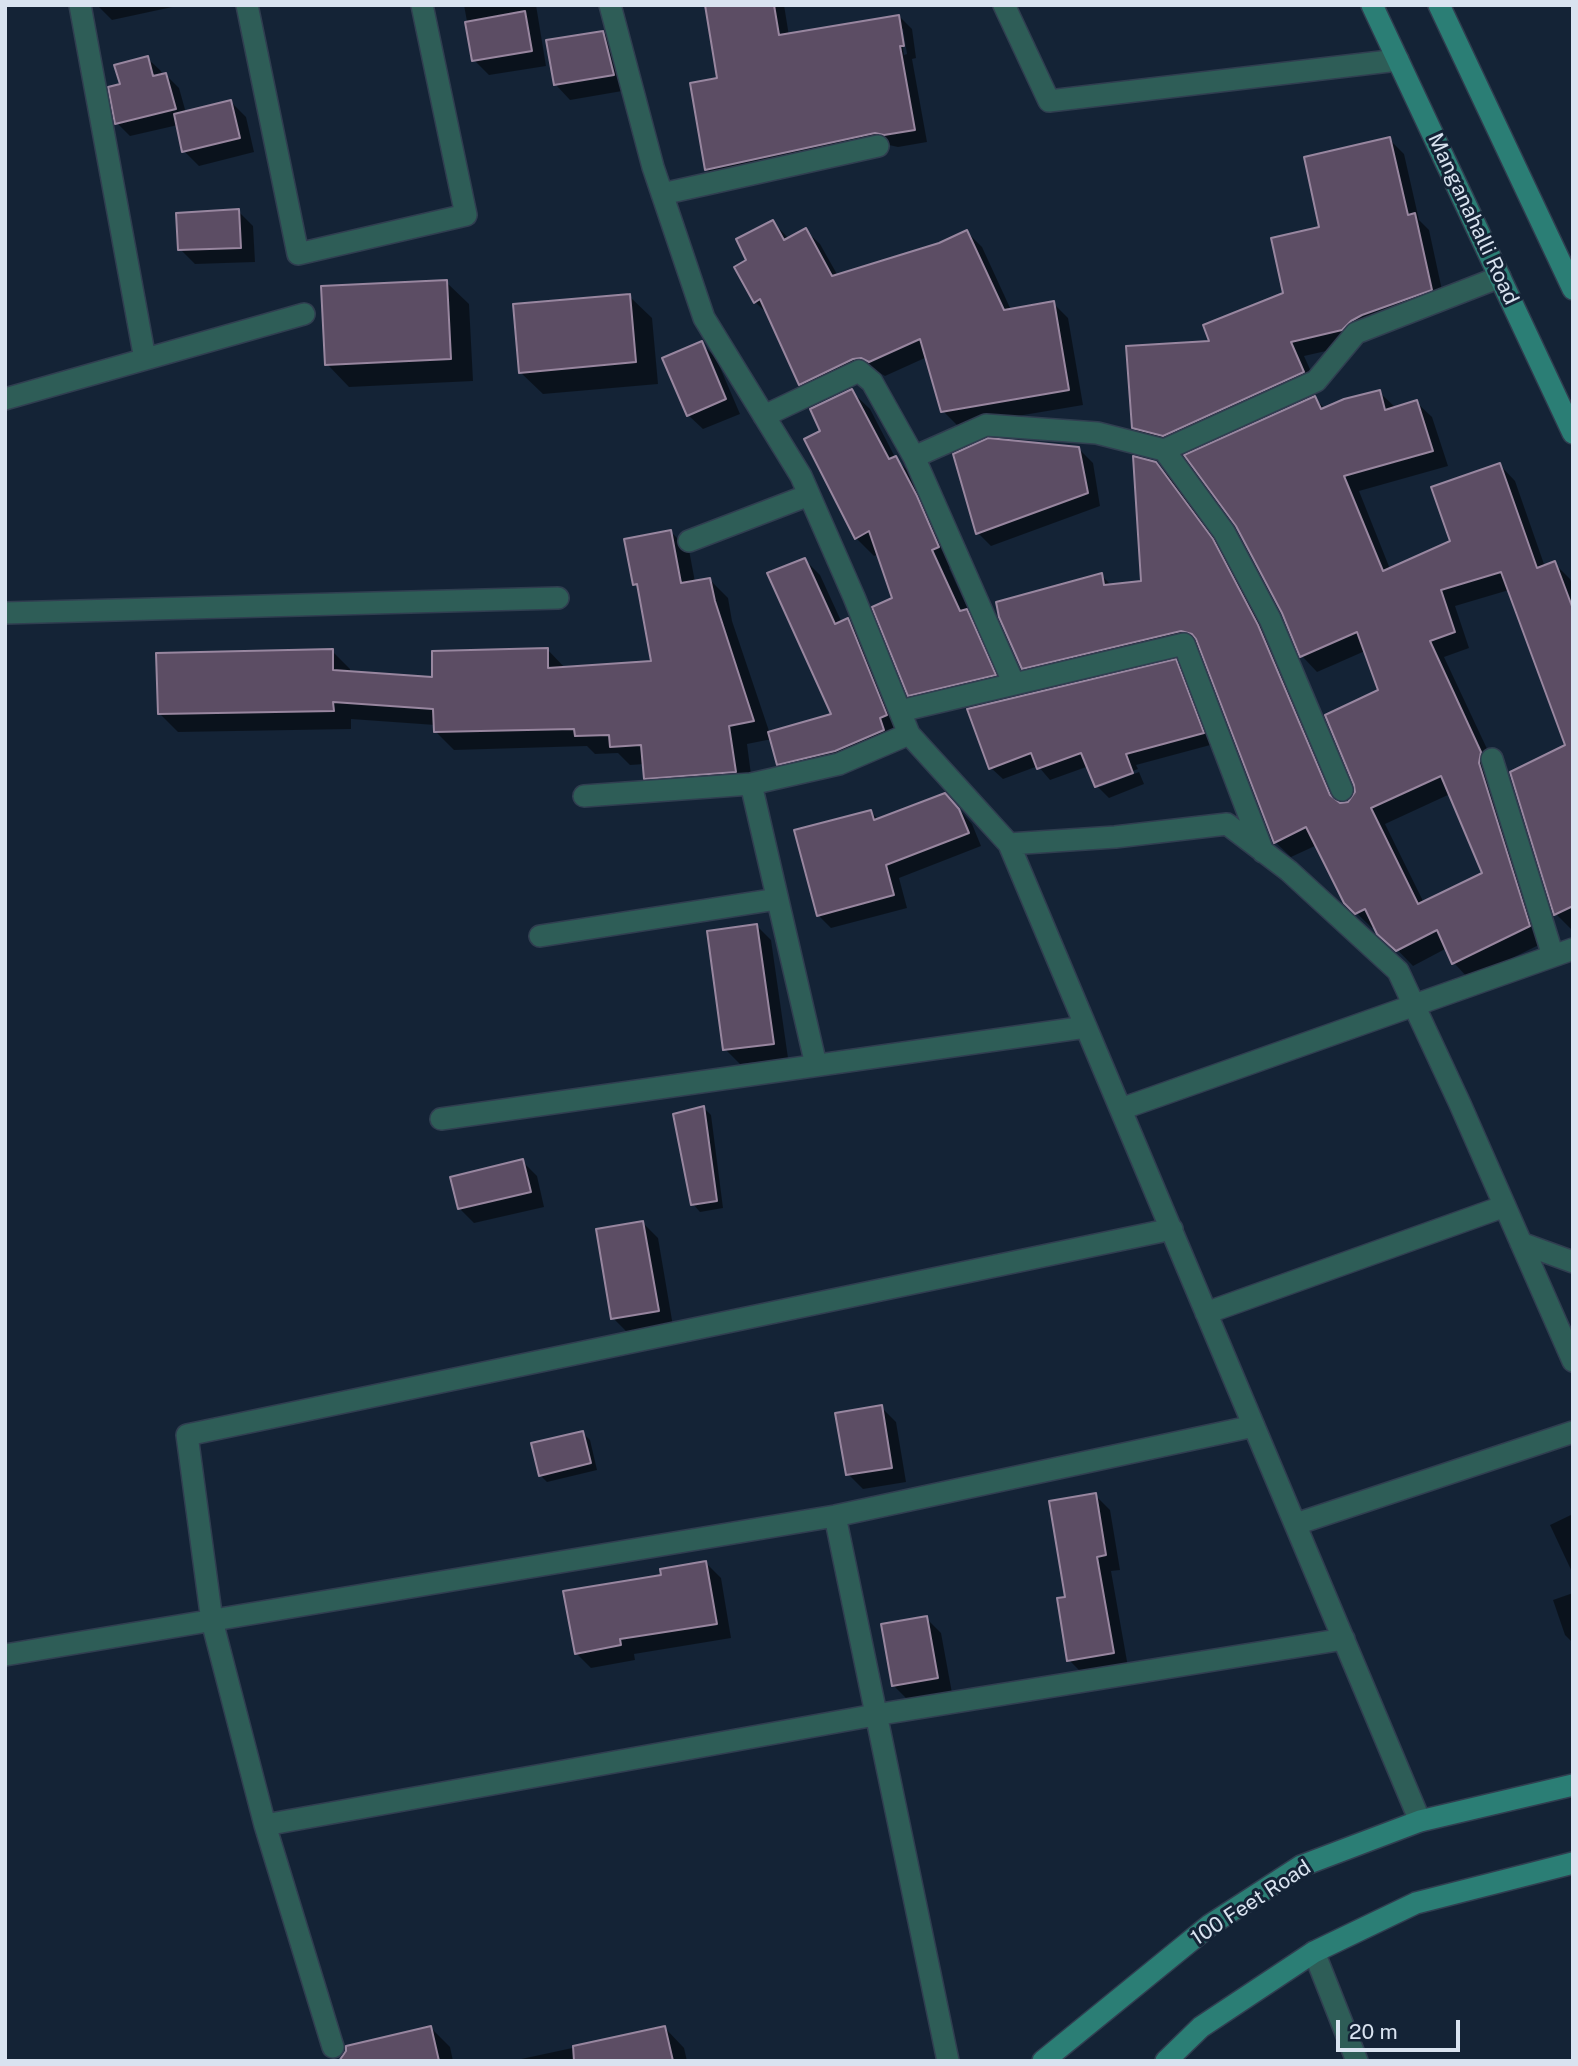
<!DOCTYPE html>
<html>
<head>
<meta charset="utf-8">
<style>
  body { margin:0 }
  #map { position:relative; width:1578px; height:2066px; overflow:hidden; background:#142336; font-family:"Public Sans",sans-serif }
  canvas { display:block }
  .frame { position:absolute; inset:0; border:7px solid #d9e3f0; pointer-events:none }
  .scale { position:absolute; left:1336px; top:2020px; width:124px; height:32px; box-sizing:border-box; border:4px solid #d9e3f0; border-top:0; padding-left:9px; font-size:21px; line-height:24px; white-space:nowrap; color:#d9e3f0; -webkit-text-stroke:5px #142336; paint-order:stroke }
</style>
</head>
<body>
<div id="map">
<canvas width="1578" height="2066"></canvas>
<div class="frame"></div>
<div class="scale">20 m</div>
</div>
<script>
const c = document.querySelector('canvas').getContext('2d');
c.lineJoin = 'round';
function paint(path, color) {
  c.fillStyle = color;
  c.fill(path, 'evenodd');
}
function shape(rows) {
  const path = new Path2D();
  for (const r of rows) {
    path.moveTo(r[0], r[1]);
    for (let i = 2; i < r.length; i += 2) path.lineTo(r[i], r[i + 1]);
  }
  return path;
}
function stroke(path, color, width, dash) {
  c.strokeStyle = color;
  c.lineWidth = width;
  c.lineCap = dash ? 'butt' : 'round';
  c.setLineDash(dash || []);
  c.stroke(path);
}
function write(font, color, halo, rows, align = 'center') {
  c.font = font + ' "Public Sans",sans-serif';
  c.lineWidth = 6;
  c.setLineDash([]);
  c.textBaseline = 'middle';
  c.strokeStyle = halo;
  c.fillStyle = color;
  for (const [text, x, y, turn = 0] of rows) {
    c.save();
    c.translate(x, y);
    c.rotate((+turn || 0) * Math.PI / 180);
    c.textAlign = isNaN(turn) ? turn : align;
    if (halo) c.strokeText(text, 0, 0);
    c.fillText(text, 0, 0);
    c.restore();
  }
}
const shadow = shape([
  [97,5,177,5,177,6,112,20],
  [464,5,536,5,546,66,489,75,474,60],
  [707,5,784,5,789,36,899,16,912,29,916,58,912,59,927,142,898,147,889,145,719,182,706,169,719,79],
  [900,29,903,29,907,54,904,55],
  [603,32,618,47,628,90,570,100,556,85],
  [147,58,161,71,162,76,166,75,179,88,186,113,231,102,246,117,254,152,199,166,184,151,178,125,130,136,117,123,122,86],
  [1389,139,1404,154,1419,220,1429,230,1445,304,1357,344,1304,356,1318,387,1178,450,1148,442,1133,427,1285,294,1321,228],
  [238,211,253,226,255,262,195,264,180,249],
  [773,222,789,239,805,230,820,244,838,276,939,245,967,232,982,247,1011,310,1053,303,1068,318,1083,405,958,426,943,411,927,357,885,376,878,372,869,373,815,399,801,384,770,316,755,302,749,261],
  [446,282,469,304,473,381,349,387,327,364],
  [629,296,652,318,658,384,543,394,520,372],
  [701,343,716,358,740,414,703,429,688,415],
  [851,391,870,409,896,459,913,476,957,566,949,568,971,616,985,630,1013,693,928,713,909,695,894,599,879,554,874,556,856,538,822,431],
  [1379,392,1396,408,1416,402,1432,417,1448,466,1359,491,1390,569,1453,542,1500,465,1515,481,1545,567,1554,563,1570,579,1573,586,1573,928,1571,929,1556,914,1567,746,1509,590,1455,606,1469,648,1444,657,1496,768,1545,942,1469,979,1454,963,1447,948,1413,966,1375,927,1372,928,1345,902,1317,845,1291,857,1275,842,1201,647,1039,684,1023,668,1101,575,1112,586,1143,582,1155,463,1172,479,1228,557,1273,642,1342,804,1349,803,1357,793,1380,691,1365,651,1317,672,1302,656,1283,612,1315,398,1325,409],
  [1450,794,1484,874,1424,903,1385,824],
  [1079,449,1093,463,1100,506,991,546,978,533],
  [671,532,689,550,695,582,710,580,728,598,732,621,770,734,833,715,805,560,820,575,842,623,848,620,863,635,901,730,793,779,778,764,772,739,747,744,753,790,664,796,646,778,645,764,630,765,618,753,595,754,587,746,454,750,436,732,435,725,351,719,351,729,178,732,159,713,332,651,350,669,350,673,434,679,547,649,566,669,653,663,639,589,635,584],
  [1175,661,1187,673,1214,744,1136,765,1138,769,1100,783,1100,787,1139,772,1144,784,1109,798,1097,786,1089,766,1050,780,1038,766,1003,779,991,768],
  [958,808,972,824,981,846,899,878,907,908,831,928,818,915,871,812,879,820],
  [756,925,771,940,788,1058,740,1064,725,1049],
  [704,1108,711,1115,723,1208,700,1212,693,1204],
  [522,1161,537,1176,544,1207,474,1223,459,1208],
  [643,1223,658,1238,673,1326,628,1333,613,1318],
  [881,1407,896,1422,906,1482,863,1489,848,1474],
  [583,1433,590,1440,597,1470,547,1482,540,1475],
  [1095,1495,1110,1510,1120,1570,1111,1571,1128,1667,1084,1675,1069,1660,1068,1598],
  [1573,1514,1573,1574,1550,1525],
  [706,1563,721,1578,731,1638,634,1654,635,1660,591,1668,576,1653,663,1576],
  [1573,1593,1573,1643,1565,1635,1553,1600],
  [926,1618,941,1633,952,1693,908,1700,893,1685],
  [430,2027,450,2047,453,2061,382,2061],
  [665,2028,684,2048,687,2061,512,2061]
]);
const building = shape([
  [705,5,774,5,779,35,899,15,904,46,900,46,915,130,884,135,875,133,705,170,690,83,717,78,705,5],
  [525,11,532,51,472,61,465,22,525,11],
  [603,31,614,75,554,85,546,40,603,31],
  [148,56,153,76,166,73,176,109,115,124,108,87,120,84,114,65,148,56],
  [231,100,240,138,182,152,174,114,231,100],
  [1390,137,1408,215,1415,213,1432,290,1362,315,1351,321,1342,330,1291,342,1304,372,1163,436,1132,428,1126,346,1209,341,1203,325,1283,293,1271,238,1319,227,1304,157,1390,137],
  [239,209,241,248,178,250,176,213,239,209],
  [773,220,784,240,806,228,832,276,939,243,967,230,1004,310,1054,301,1069,390,941,412,920,339,869,362,861,358,853,359,799,385,760,299,754,303,734,267,746,260,736,239,773,220],
  [447,280,451,359,325,365,321,286,447,280],
  [630,294,636,362,519,373,513,304,630,294],
  [702,341,726,399,687,416,662,358,702,341],
  [852,389,889,459,896,456,917,496,939,547,932,550,960,611,967,609,996,675,908,696,872,607,892,598,869,531,855,539,804,439,820,431,810,409,852,389],
  [1380,390,1385,410,1417,400,1433,451,1344,476,1383,571,1450,541,1431,487,1500,463,1537,568,1555,561,1573,609,1573,906,1554,915,1510,772,1565,745,1501,572,1441,590,1455,632,1430,641,1481,752,1479,763,1530,926,1452,964,1437,930,1396,951,1377,934,1365,909,1355,914,1344,903,1306,827,1274,843,1196,639,1192,634,1181,631,1022,669,999,617,996,602,1102,573,1104,585,1141,581,1133,456,1156,462,1213,539,1258,625,1330,795,1340,803,1348,802,1355,792,1354,785,1325,715,1378,690,1357,632,1300,657,1282,613,1236,526,1184,455,1315,396,1321,409,1344,399,1380,390],
  [1441,776,1482,873,1418,904,1371,808,1441,776],
  [988,438,1079,447,1088,493,976,534,953,454,988,438],
  [671,530,681,583,710,578,715,601,754,721,729,726,736,772,644,779,641,745,610,747,609,735,575,736,574,729,434,732,433,709,333,702,334,711,158,714,156,653,333,649,333,670,432,677,432,651,548,648,548,668,651,661,637,584,633,585,624,539,671,530],
  [805,558,835,624,848,618,887,715,880,718,884,730,835,751,777,765,768,732,831,714,767,573,805,558],
  [1176,659,1204,733,1126,754,1133,773,1095,787,1081,753,1037,769,1031,753,989,769,967,709,1176,659],
  [945,793,959,809,969,833,886,865,894,895,817,916,794,830,871,810,874,820,945,793],
  [757,924,774,1044,723,1050,707,931,757,924],
  [704,1106,717,1201,691,1205,673,1114,704,1106],
  [523,1159,531,1192,458,1209,450,1177,523,1159],
  [643,1221,659,1311,611,1319,596,1229,643,1221],
  [882,1405,892,1468,846,1475,835,1413,882,1405],
  [583,1431,591,1463,539,1476,531,1443,583,1431],
  [1096,1493,1106,1555,1097,1557,1114,1653,1067,1661,1057,1598,1065,1597,1049,1501,1096,1493],
  [706,1561,717,1624,620,1639,621,1645,575,1654,563,1591,661,1575,660,1569,706,1561],
  [927,1616,938,1678,892,1686,881,1624,927,1616],
  [431,2026,439,2061,339,2061,346,2051,346,2046,431,2026],
  [665,2026,673,2061,574,2061,573,2046,665,2026]
]);
const street = shape([
  [80,5,145,359],
  [247,5,298,254,466,215,422,5],
  [610,5,653,167,704,318,801,476,854,597,909,734,1009,844,1115,837,1227,824,1289,871,1398,971,1460,1104,1573,1361],
  [1004,5,1049,101,1398,60],
  [662,194,878,146],
  [5,399,304,314],
  [764,416,859,371,872,382,914,457,986,425,1097,433,1164,450,1224,532,1270,619,1342,790],
  [1164,450,1316,381,1356,333,1500,277],
  [914,457,1014,684],
  [689,541,809,495],
  [5,613,558,598],
  [900,711,1184,644,1263,852],
  [1492,759,1553,956],
  [751,784,816,1065],
  [584,796,751,784,839,764,909,734],
  [1009,844,1420,1821],
  [540,936,777,899],
  [1121,1109,1573,949],
  [441,1119,1086,1027],
  [1521,1243,1573,1262],
  [1206,1313,1505,1206],
  [835,1516,948,2061],
  [1296,1524,1573,1432],
  [5,1655,835,1516,1254,1426],
  [265,1825,875,1715,1344,1639],
  [1314,1952,1357,2061],
  [333,2047,265,1825,212,1621,187,1435,1172,1229]
]);
const secondary = shape([
  [1372,5,1573,433],
  [1439,5,1573,289],
  [1043,2061,1210,1925,1301,1866,1420,1821,1573,1785],
  [1166,2061,1201,2027,1314,1952,1416,1903,1573,1863]
]);
const streetNames = [
  ["Manganahalli Road",1473,219,65],
  ["100 Feet Road",1251,1903,-33]
];
paint(shadow, '#0007');
paint(building, '#5c4d64');
stroke(building, '#98869f', 2);
stroke(street, '#303e50', 24);
stroke(secondary, '#303e50', 24);
stroke(street, '#2e5d57', 21);
stroke(secondary, '#2b7e75', 21);
write('21px', '#d9e3f0', '#142336', streetNames);
</script>
</body>
</html>
